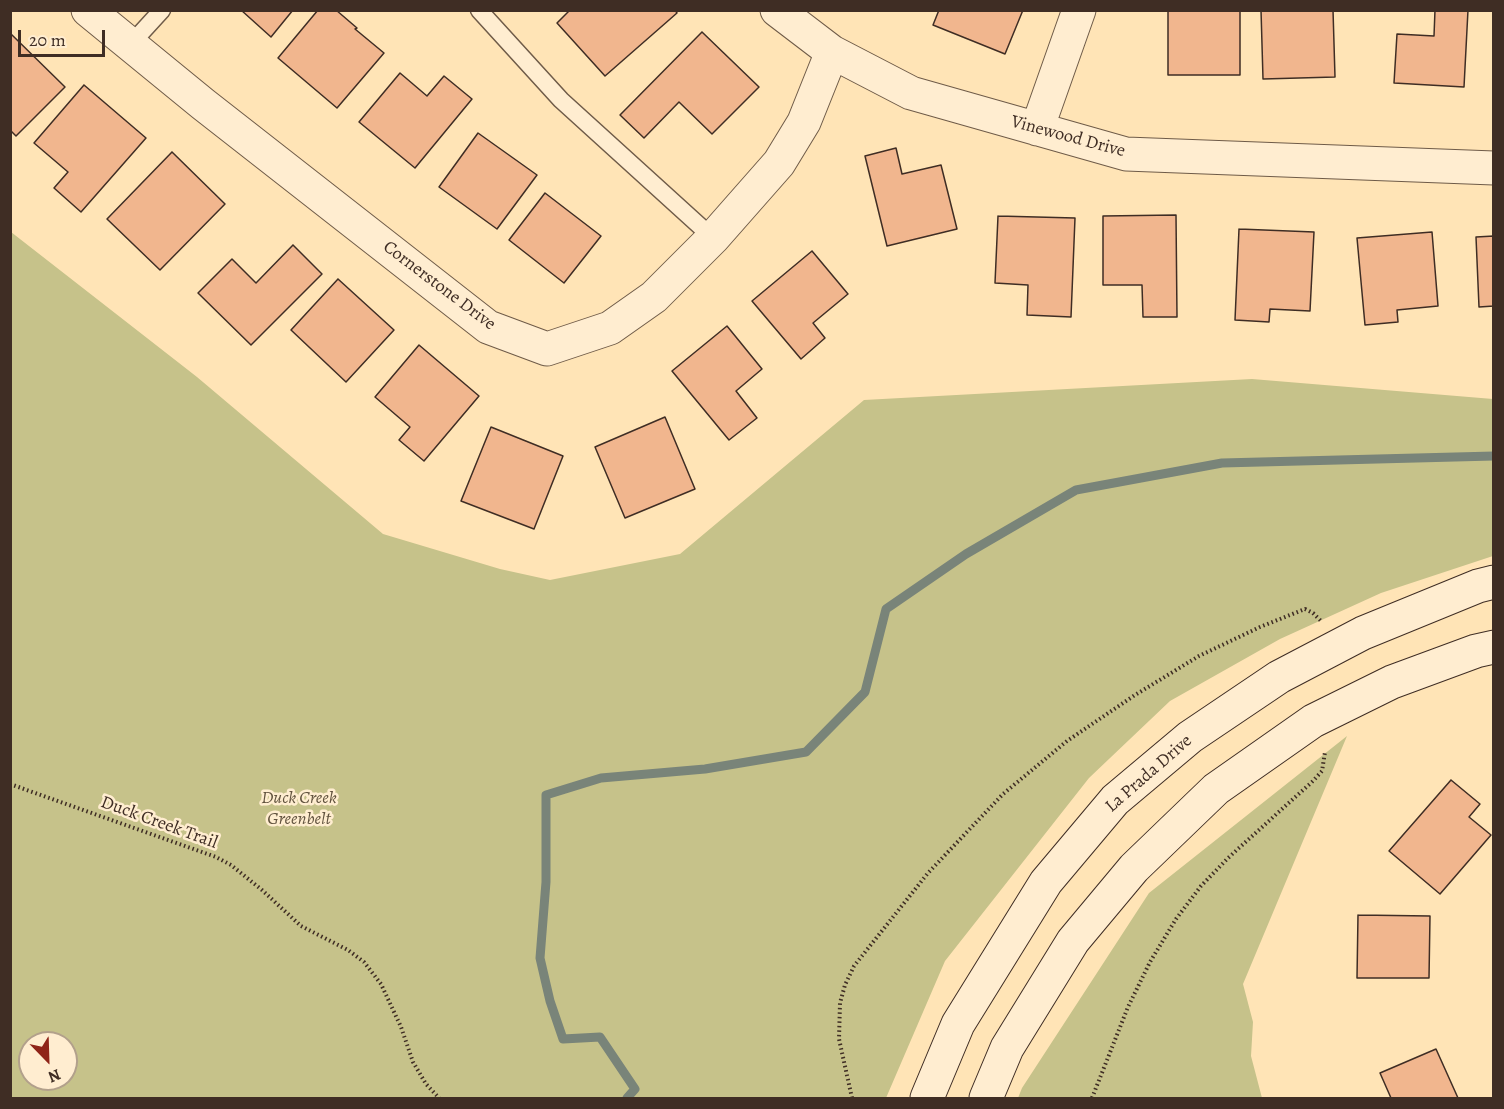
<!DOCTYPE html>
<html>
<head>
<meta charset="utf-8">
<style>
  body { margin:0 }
  #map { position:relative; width:1504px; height:1109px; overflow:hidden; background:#ffe4b6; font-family:Alegreya,serif }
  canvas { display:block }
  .frame { position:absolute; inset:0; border:12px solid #3f2d24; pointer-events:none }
  .north { position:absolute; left:18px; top:1031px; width:60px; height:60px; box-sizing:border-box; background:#ffedd0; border:2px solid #b2a08b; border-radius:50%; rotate:157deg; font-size:16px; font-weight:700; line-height:24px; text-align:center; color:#3f2d24 }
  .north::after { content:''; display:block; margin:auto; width:21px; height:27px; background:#8f2418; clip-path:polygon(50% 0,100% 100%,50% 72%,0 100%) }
  .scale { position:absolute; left:18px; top:30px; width:87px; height:27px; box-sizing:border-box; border:3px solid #3f2d24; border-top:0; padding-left:8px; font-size:18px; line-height:21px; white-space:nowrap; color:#3f2d24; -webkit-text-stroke:4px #ffedd0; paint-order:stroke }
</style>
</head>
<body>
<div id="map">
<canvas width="1504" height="1109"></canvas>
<div class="frame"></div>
<div class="north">N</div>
<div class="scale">20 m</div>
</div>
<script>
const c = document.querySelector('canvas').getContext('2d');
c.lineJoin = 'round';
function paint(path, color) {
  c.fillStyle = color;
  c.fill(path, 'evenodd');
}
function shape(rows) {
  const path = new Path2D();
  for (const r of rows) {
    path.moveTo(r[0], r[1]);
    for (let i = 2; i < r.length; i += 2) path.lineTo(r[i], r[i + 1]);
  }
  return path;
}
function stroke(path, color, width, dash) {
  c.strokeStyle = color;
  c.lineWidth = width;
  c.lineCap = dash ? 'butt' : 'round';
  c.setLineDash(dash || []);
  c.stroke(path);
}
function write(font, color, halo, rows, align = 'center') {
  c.font = font + ' Alegreya,serif';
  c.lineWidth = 5;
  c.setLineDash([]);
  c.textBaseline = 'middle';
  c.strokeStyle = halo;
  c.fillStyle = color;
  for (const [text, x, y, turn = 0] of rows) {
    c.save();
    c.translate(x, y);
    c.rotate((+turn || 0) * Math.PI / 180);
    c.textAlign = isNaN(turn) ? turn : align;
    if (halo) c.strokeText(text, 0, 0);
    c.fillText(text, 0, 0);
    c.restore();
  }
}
const green = shape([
  [11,232,197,377,383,534,500,569,550,580,680,554,864,400,1252,379,1493,399,1493,556,1381,593,1280,639,1170,701,1089,778,945,961,886,1098,11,1098],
  [30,1043,66,1043,66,1079,30,1079],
  [1347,736,1243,984,1253,1022,1251,1056,1262,1098,1018,1098,1022,1088,1149,893]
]);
const stream = shape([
  [627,1098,635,1089,600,1037,563,1039,550,1001,540,958,546,882,546,795,601,778,705,769,806,752,865,692,886,609,966,554,1076,490,1222,463,1494,456]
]);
const building = shape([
  [241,10,293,10,271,37,241,10],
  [318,10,336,10,357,28,355,29,384,53,337,108,278,58,318,10],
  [570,10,675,10,677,13,605,76,557,23,570,10],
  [939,10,1023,10,1005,54,933,25,939,10],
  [1168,10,1240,10,1240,75,1168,75,1168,10],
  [1261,10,1333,10,1335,77,1263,79,1261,10],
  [1435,10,1468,10,1464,87,1394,83,1397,34,1434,36,1435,10],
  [702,32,759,87,712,134,679,102,644,138,620,115,702,32],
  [10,33,65,87,16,136,10,130,10,33],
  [400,73,427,96,444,76,472,99,415,168,359,122,400,73],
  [84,85,146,138,81,212,54,188,68,172,34,143,84,85],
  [478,133,537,175,497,229,439,187,478,133],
  [896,148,902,174,941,165,957,229,887,246,865,156,896,148],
  [172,152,225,204,160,270,107,219,172,152],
  [545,193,601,236,564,283,509,240,545,193],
  [1176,215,1177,317,1143,317,1142,285,1103,285,1103,216,1176,215],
  [998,216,1075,218,1071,317,1027,315,1028,285,995,283,998,216],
  [1239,229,1314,232,1310,311,1270,309,1269,322,1235,320,1239,229],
  [1432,232,1438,306,1397,310,1398,322,1365,325,1357,238,1432,232],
  [1494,236,1494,306,1479,307,1476,237,1494,236],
  [293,245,322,274,251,345,198,293,232,259,256,283,293,245],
  [812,251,848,294,813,323,825,338,801,359,752,301,812,251],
  [338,279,394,330,346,382,291,330,338,279],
  [727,326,762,369,736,391,757,418,729,440,672,371,727,326],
  [419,345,479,396,424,461,399,440,410,427,375,397,419,345],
  [665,417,695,489,625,518,595,447,665,417],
  [491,427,563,456,534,529,461,501,491,427],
  [1451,780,1480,804,1469,817,1491,835,1440,894,1389,851,1451,780],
  [1358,915,1430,916,1429,978,1357,978,1358,915],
  [1436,1049,1458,1098,1391,1098,1380,1073,1436,1049]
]);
const path = shape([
  [10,784,216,857,231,865,262,890,301,926,348,950,364,962,381,984,401,1027,413,1062,426,1084,439,1098],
  [852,1098,839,1039,840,1003,845,985,854,966,928,873,1003,794,1067,741,1135,695,1199,656,1260,627,1305,609,1313,613,1321,621],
  [1092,1098,1128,1007,1150,962,1176,919,1201,886,1228,858,1313,781,1322,771,1325,752]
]);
const service = shape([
  [479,10,561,100,713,238],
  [130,45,162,10]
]);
const minor = shape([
  [88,10,203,104,488,327,547,349,610,328,654,297,713,238,779,163,804,122,832,52],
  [777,10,832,52,911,93,1126,154,1494,168],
  [1037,129,1079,10]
]);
const secondary = shape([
  [927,1098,958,1024,1046,882,1115,800,1190,737,1279,677,1363,633,1478,586,1494,582],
  [986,1098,1007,1048,1073,941,1134,868,1216,789,1313,721,1392,682,1476,651,1494,647]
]);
const streetNames = [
  ["Vinewood Drive",1068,137,15],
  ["Cornerstone Drive",439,286,37],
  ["La Prada Drive",1149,774,-41],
  ["Duck Creek Trail",159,823,20]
];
const parkNames = [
  ["Duck Creek",299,799],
  ["Greenbelt",299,820]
];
paint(green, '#c6c28a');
stroke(stream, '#798479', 9);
paint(building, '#f1b68e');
stroke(building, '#3f2d24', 1.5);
stroke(service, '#6f5b48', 19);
stroke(minor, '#6f5b48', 35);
stroke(secondary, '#3f2d24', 35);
stroke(path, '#3f2d24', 4, [1.5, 3]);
stroke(service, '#ffedd0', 16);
stroke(minor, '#ffedd0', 33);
stroke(secondary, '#ffedd0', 33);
write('18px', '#3f2d24', '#ffedd0', streetNames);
write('italic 18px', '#61523e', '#ffedd0', parkNames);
</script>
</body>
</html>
